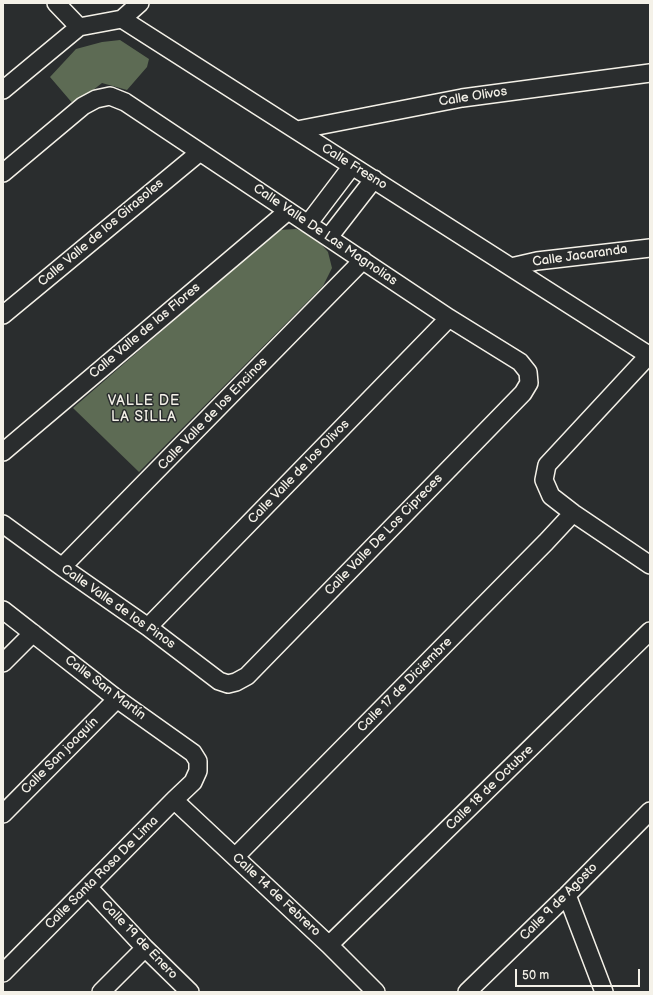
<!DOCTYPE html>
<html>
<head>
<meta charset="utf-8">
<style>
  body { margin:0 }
  #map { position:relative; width:653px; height:995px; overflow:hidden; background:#2a2d2e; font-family:"Balsamiq Sans",sans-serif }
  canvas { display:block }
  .frame { position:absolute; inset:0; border:4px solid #f4f1e8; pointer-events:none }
  .scale { position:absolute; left:515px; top:969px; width:125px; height:18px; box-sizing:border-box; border:2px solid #f4f1e8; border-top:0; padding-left:5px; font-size:12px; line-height:14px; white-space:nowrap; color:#f4f1e8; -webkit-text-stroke:3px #2a2d2e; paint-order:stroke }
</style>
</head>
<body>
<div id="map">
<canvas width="653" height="995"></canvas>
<div class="frame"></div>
<div class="scale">50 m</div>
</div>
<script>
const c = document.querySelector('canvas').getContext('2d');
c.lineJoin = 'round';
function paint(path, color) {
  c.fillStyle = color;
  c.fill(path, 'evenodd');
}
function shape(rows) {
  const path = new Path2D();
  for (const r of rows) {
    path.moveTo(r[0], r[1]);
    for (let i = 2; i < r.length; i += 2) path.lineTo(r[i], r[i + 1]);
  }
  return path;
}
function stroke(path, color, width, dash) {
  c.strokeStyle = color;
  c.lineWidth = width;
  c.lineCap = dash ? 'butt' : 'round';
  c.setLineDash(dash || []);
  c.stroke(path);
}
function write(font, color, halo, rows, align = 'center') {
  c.font = font + ' "Balsamiq Sans",sans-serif';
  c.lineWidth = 3;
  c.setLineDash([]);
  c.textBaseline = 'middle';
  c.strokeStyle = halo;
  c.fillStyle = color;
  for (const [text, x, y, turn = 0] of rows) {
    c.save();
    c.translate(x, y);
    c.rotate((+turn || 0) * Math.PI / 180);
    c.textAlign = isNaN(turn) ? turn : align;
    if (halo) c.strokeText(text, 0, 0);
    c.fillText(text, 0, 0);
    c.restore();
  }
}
const green = shape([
  [120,40,149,59,147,67,127,90,102,83,74,105,50,77,76,49,102,42],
  [296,229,314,236,328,252,332,268,323,286,139,472,73,408,278,230]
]);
const street = shape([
  [56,3,79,27],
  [122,19,140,3],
  [3,90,79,27,122,19,650,356],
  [297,130,462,98,650,73],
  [3,173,83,106,96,99,110,96,125,102,449,318,520,362,528,372,529,383,523,393,247,676,236,682,228,684,219,681,148,627,62,567,3,524],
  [308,224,352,166],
  [329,237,374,179],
  [511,267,537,261,650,248],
  [3,315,200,152],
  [649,355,547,465,544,480,551,496,573,513,650,565],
  [3,452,288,211],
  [62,567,363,260],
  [3,610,117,699,193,753,198,761,198,771,193,782,174,800,3,973],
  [148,627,449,318],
  [3,663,33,633],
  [174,800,329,945,376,992],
  [3,814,117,699],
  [235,857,546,542,573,513],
  [89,888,145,948,190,992],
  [567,895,604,992],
  [329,945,650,631],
  [101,992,145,948],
  [467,992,567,895,650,811]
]);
const streetNames = [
  ["Calle Olivos",473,97,-9],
  ["Calle Fresno",354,167,32],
  ["Calle Valle de los Girasoles",101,233,-40],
  ["Calle Valle De Las Magnolias",325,235,34],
  ["Calle Jacaranda",580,256,-8],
  ["Calle Valle de las Flores",145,331,-40],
  ["Calle Valle de los Encinos",213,414,-46],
  ["Calle Valle de los Olivos",299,472,-46],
  ["Calle Valle De Los Cipreces",384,535,-46],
  ["Calle Valle de los Pinos",118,607,35],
  ["Calle 17 de Diciembre",405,685,-45],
  ["Calle San Martín",105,688,37],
  ["Calle San joaquín",60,756,-45],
  ["Calle 18 de Octubre",490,788,-44],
  ["Calle Santa Rosa De Lima",102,873,-45],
  ["Calle 14 de Febrero",276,895,43],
  ["Calle 9 de Agosto",559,902,-45],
  ["Calle 19 de Enero",139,940,46]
];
const neighbourhoodNames = [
  ["VALLE DE",144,401],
  ["LA SILLA",144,417]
];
paint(green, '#5d6b54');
stroke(street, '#f4f1e8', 20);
stroke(street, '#2a2d2e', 17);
write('13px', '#f4f1e8', '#2a2d2e', streetNames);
c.letterSpacing = '1px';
write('14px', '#f4f1e8', '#2a2d2e', neighbourhoodNames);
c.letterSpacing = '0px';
</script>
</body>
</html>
